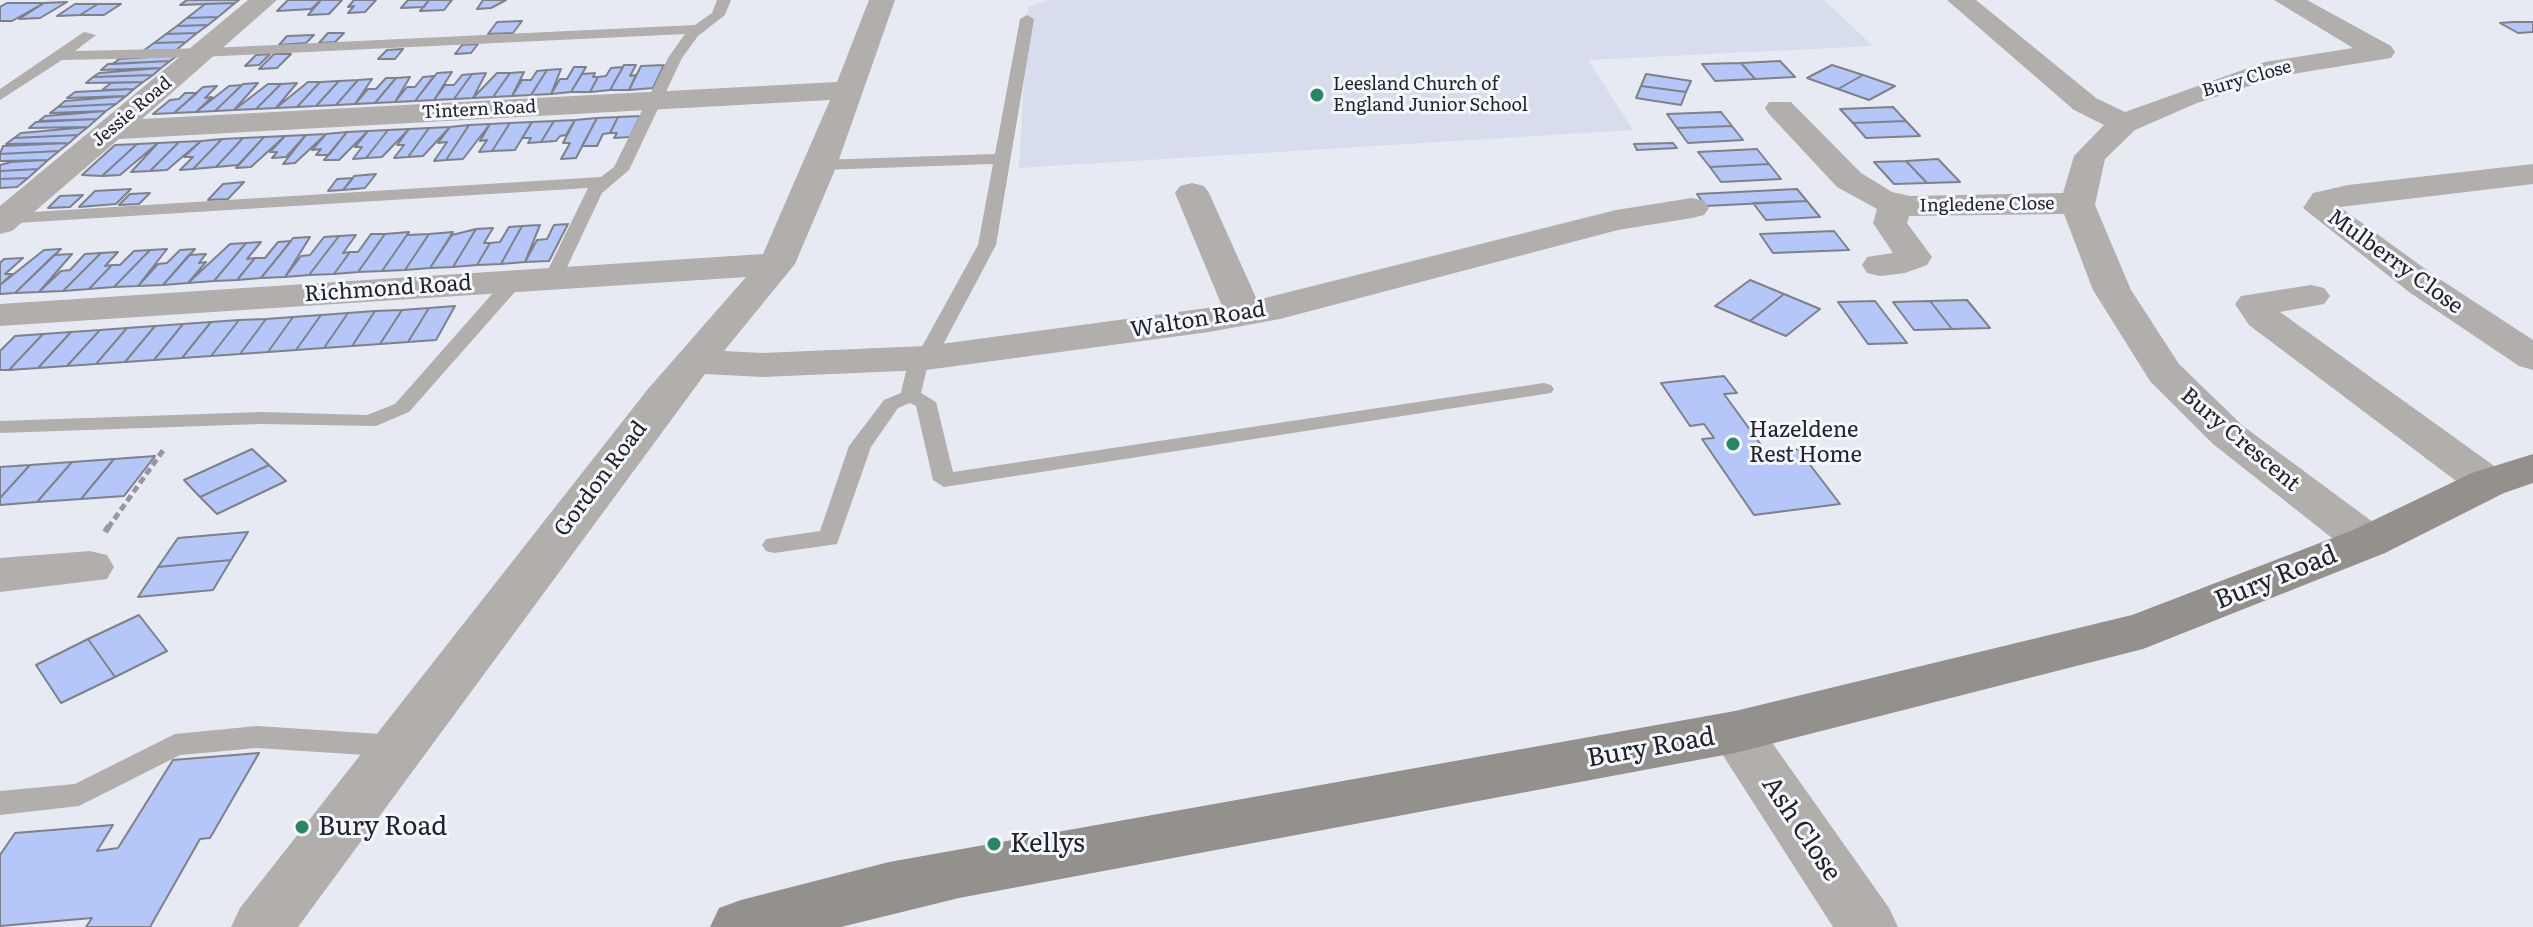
<!DOCTYPE html>
<html>
<head>
<meta charset="utf-8">
<style>
  body { margin:0 }
  canvas { display:block; background:#e7eaf3 }
</style>
</head>
<body>
<canvas width="2533" height="927"></canvas>
<script>
const c = document.querySelector('canvas').getContext('2d');
c.lineJoin = 'round';
function paint(path, color) {
  c.fillStyle = color;
  c.fill(path, 'evenodd');
}
function shape(rows) {
  const path = new Path2D();
  for (const r of rows) {
    path.moveTo(r[0], r[1]);
    for (let i = 2; i < r.length; i += 2) path.lineTo(r[i], r[i + 1]);
  }
  return path;
}
function stroke(path, color, width, dash) {
  c.strokeStyle = color;
  c.lineWidth = width;
  c.lineCap = dash ? 'butt' : 'round';
  c.setLineDash(dash || []);
  c.stroke(path);
}
function write(font, color, halo, rows, align = 'center') {
  c.font = font + ' Literata,serif';
  c.lineWidth = 6;
  c.setLineDash([]);
  c.textBaseline = 'middle';
  c.strokeStyle = halo;
  c.fillStyle = color;
  for (const [text, x, y, turn = 0] of rows) {
    c.save();
    c.translate(x, y);
    c.rotate((+turn || 0) * Math.PI / 180);
    c.textAlign = isNaN(turn) ? turn : align;
    if (halo) c.strokeText(text, 0, 0);
    c.fillText(text, 0, 0);
    c.restore();
  }
}
const built = shape([
  [1049,0,1824,0,1873,46,1588,60,1633,130,1019,168,1028,7]
]);
const building = shape([
  [187,0,239,0,235,3,180,5,187,0],
  [288,0,321,0,311,9,277,11,288,0],
  [321,0,342,0,329,14,308,15,321,0],
  [354,0,376,0,365,12,348,13,354,6,348,7,354,0],
  [408,0,429,0,424,7,401,8,408,0],
  [429,0,452,0,444,10,420,11,429,0],
  [483,0,506,0,491,8,477,9,483,0],
  [67,2,40,18,19,19,44,3,67,2],
  [7,3,44,3,12,21,0,21,0,7,7,3],
  [235,3,218,17,187,18,205,4,235,3],
  [75,4,98,4,80,15,57,16,75,4],
  [98,4,121,4,104,15,80,15,98,4],
  [218,17,208,25,177,26,187,18,218,17],
  [522,21,513,33,488,34,497,22,522,21],
  [2513,22,2533,22,2533,32,2518,33,2500,23,2513,22],
  [208,25,197,33,166,34,177,26,208,25],
  [197,33,186,42,154,43,166,34,197,33],
  [328,33,344,33,335,42,319,43,328,33],
  [314,35,306,43,279,45,287,36,314,35],
  [186,42,176,50,143,51,154,43,186,42],
  [478,44,471,53,455,54,462,45,478,44],
  [403,49,395,59,378,59,387,50,403,49],
  [270,54,259,65,245,66,256,55,270,54],
  [274,54,291,54,277,68,259,69,274,54],
  [178,55,170,61,113,64,119,59,178,55],
  [170,61,161,68,101,70,108,64,170,61],
  [1780,61,1795,77,1755,79,1741,63,1780,61],
  [1741,63,1755,79,1715,81,1702,64,1741,63],
  [624,65,636,65,630,76,636,75,629,90,610,90,624,65],
  [664,65,653,88,629,90,641,66,664,65],
  [1832,65,1863,75,1838,89,1807,78,1832,65],
  [574,67,586,67,571,92,551,94,560,79,567,79,574,67],
  [623,67,610,90,590,92,598,77,606,76,611,68,623,67],
  [161,68,153,75,93,77,99,73,161,68],
  [561,69,551,94,531,95,547,70,561,69],
  [547,70,531,95,512,96,522,80,531,80,537,71,547,70],
  [452,72,434,100,415,101,437,73,452,72],
  [524,72,512,96,493,97,510,73,524,72],
  [486,73,473,98,454,99,472,74,486,73],
  [497,73,510,73,493,97,473,98,497,73],
  [595,73,593,77,598,77,590,92,571,92,582,74,595,73],
  [472,74,454,99,434,100,445,85,454,85,462,75,472,74],
  [1646,74,1691,81,1686,92,1641,86,1646,74],
  [153,75,143,82,86,83,93,77,153,75],
  [1863,75,1895,86,1869,100,1838,89,1863,75],
  [434,76,415,101,395,102,407,87,415,87,423,77,434,76],
  [410,77,395,102,375,103,396,78,410,77],
  [386,78,396,78,375,103,355,104,368,89,376,89,386,78],
  [372,79,355,104,336,105,358,80,372,79],
  [358,80,336,105,316,106,339,81,358,80],
  [339,81,316,106,297,107,320,82,339,81],
  [143,82,134,89,102,90,111,83,143,82],
  [308,82,320,82,297,107,276,108,308,82],
  [258,83,234,110,215,111,243,84,258,83],
  [297,83,276,108,256,109,281,84,297,83],
  [268,84,281,84,256,109,234,110,268,84],
  [242,85,215,111,196,112,229,86,242,85],
  [217,86,205,98,212,97,196,112,174,113,203,87,217,86],
  [1641,86,1686,92,1681,105,1636,98,1641,86],
  [134,89,126,96,67,98,75,92,134,89],
  [185,93,197,93,174,113,153,114,170,100,179,99,185,93],
  [126,96,116,104,58,107,65,101,126,96],
  [116,104,106,111,50,113,58,107,116,104],
  [1893,107,1906,121,1853,123,1840,109,1893,107],
  [106,111,97,119,39,121,45,116,106,111],
  [1721,112,1732,126,1677,128,1667,114,1721,112],
  [640,116,630,137,614,138,617,133,610,133,618,117,640,116],
  [618,117,610,133,603,134,597,146,582,146,597,118,618,117],
  [597,118,576,158,561,159,570,143,563,143,575,120,597,118],
  [97,119,88,127,29,128,36,122,97,119],
  [575,120,566,135,560,136,556,141,541,142,554,121,575,120],
  [554,121,541,142,528,143,531,138,522,138,532,122,554,121],
  [1906,121,1920,136,1866,138,1853,123,1906,121],
  [532,122,515,150,492,151,510,123,532,122],
  [510,123,492,151,479,152,487,140,480,141,490,124,510,123],
  [490,124,463,159,446,160,469,125,490,124],
  [469,125,446,160,434,161,447,142,438,143,450,127,469,125],
  [1732,126,1743,140,1688,143,1677,128,1732,126],
  [88,127,78,135,14,138,21,133,88,127],
  [450,127,423,156,408,157,429,128,450,127],
  [429,128,408,157,394,158,404,145,397,145,409,129,429,128],
  [409,129,382,157,366,158,388,130,409,129],
  [388,130,366,158,353,159,362,147,355,147,368,131,388,130],
  [368,131,339,160,324,160,347,132,368,131],
  [347,132,329,155,316,155,321,149,312,150,326,134,347,132],
  [326,134,295,163,283,164,306,135,326,134],
  [78,135,69,143,6,144,14,138,78,135],
  [306,135,286,157,272,158,277,152,270,152,285,136,306,135],
  [285,136,251,167,236,168,264,137,285,136],
  [264,137,238,165,216,167,243,138,264,137],
  [243,138,216,167,193,169,222,139,243,138],
  [222,139,193,169,180,170,193,157,184,157,201,141,222,139],
  [201,141,167,170,150,171,179,142,201,141],
  [179,142,150,171,131,172,158,143,179,142],
  [69,143,59,151,0,154,3,146,69,143],
  [158,143,120,175,102,176,137,144,158,143],
  [1673,143,1677,148,1637,150,1634,144,1673,143],
  [137,144,102,176,82,175,115,145,137,144],
  [1757,149,1769,164,1710,167,1698,152,1757,149],
  [59,151,48,160,0,161,0,154,59,151],
  [1938,159,1960,182,1927,183,1906,161,1938,159],
  [48,160,38,169,0,171,0,165,11,162,48,160],
  [1906,161,1927,183,1894,184,1874,162,1906,161],
  [1769,164,1781,179,1721,182,1710,167,1769,164],
  [38,169,28,178,0,179,0,171,38,169],
  [376,174,365,188,343,190,354,176,376,174],
  [28,178,17,187,0,188,0,179,28,178],
  [353,178,343,190,328,191,337,179,353,178],
  [244,182,228,199,208,200,223,184,244,182],
  [131,189,116,204,79,207,95,191,131,189],
  [1797,189,1807,201,1705,206,1697,194,1797,189],
  [150,193,139,204,119,205,130,194,150,193],
  [83,195,70,207,48,208,60,196,83,195],
  [1807,201,1820,217,1766,220,1753,203,1807,201],
  [568,224,549,261,525,262,537,240,547,239,554,225,568,224],
  [540,225,525,262,501,264,522,226,540,225],
  [522,226,501,264,477,265,490,243,500,242,509,227,522,226],
  [493,228,484,243,490,243,477,265,453,267,476,229,493,228],
  [476,229,453,267,430,268,452,235,476,229],
  [1834,231,1849,250,1773,253,1760,234,1834,231],
  [409,232,382,271,358,272,385,234,409,232],
  [453,232,430,268,405,270,429,234,453,232],
  [371,234,385,234,358,272,334,274,350,252,358,252,371,234],
  [429,234,405,270,382,271,407,235,429,234],
  [356,235,343,253,350,252,334,274,309,275,339,236,356,235],
  [339,236,309,275,285,277,301,256,310,255,324,237,339,236],
  [310,237,285,277,261,278,293,238,310,237],
  [291,241,261,278,237,280,255,258,265,258,278,242,291,241],
  [261,242,247,259,255,258,237,280,214,281,246,243,261,242],
  [246,243,214,281,188,283,230,244,246,243],
  [61,249,15,293,0,294,0,285,44,250,61,249],
  [167,249,138,286,114,287,150,250,167,249],
  [195,249,163,285,138,286,158,264,167,263,180,250,195,249],
  [150,250,114,287,89,289,112,265,120,265,134,251,150,250],
  [118,252,105,266,112,265,89,289,63,291,101,253,118,252],
  [101,253,63,291,39,292,61,271,70,270,85,254,101,253],
  [72,254,39,292,15,293,54,255,72,254],
  [206,254,199,263,206,262,188,283,163,285,189,255,206,254],
  [23,258,5,274,12,274,0,285,0,263,4,259,23,258],
  [1750,280,1784,294,1750,321,1715,306,1750,280],
  [1784,294,1820,309,1786,336,1750,321,1784,294],
  [1967,300,1990,328,1952,329,1930,301,1967,300],
  [1875,301,1907,343,1868,344,1838,302,1875,301],
  [1930,301,1952,329,1914,330,1893,302,1930,301],
  [455,306,436,340,408,342,429,308,455,306],
  [429,308,408,342,380,344,402,310,429,308],
  [402,310,380,344,352,346,375,311,402,310],
  [375,311,352,346,324,348,348,313,375,311],
  [348,313,324,348,296,350,321,315,348,313],
  [321,315,296,350,268,352,293,317,321,315],
  [293,317,268,352,240,354,266,319,293,317],
  [266,319,240,354,211,356,239,320,266,319],
  [239,320,211,356,182,358,211,322,239,320],
  [211,322,182,358,154,360,183,324,211,322],
  [183,324,154,360,125,362,155,326,183,324],
  [155,326,125,362,96,364,127,328,155,326],
  [127,328,96,364,67,366,100,330,127,328],
  [100,330,67,366,38,368,71,332,100,330],
  [71,332,38,368,9,370,43,334,71,332],
  [43,334,9,370,0,370,0,351,15,336,43,334],
  [1724,376,1737,393,1724,394,1767,453,1798,449,1840,504,1754,515,1702,439,1714,438,1704,424,1690,426,1661,383,1724,376],
  [252,449,269,465,200,497,184,480,252,449],
  [155,456,124,496,81,499,114,459,155,456],
  [114,459,81,499,37,502,72,462,114,459],
  [72,462,37,502,0,505,0,498,30,465,72,462],
  [30,465,0,498,0,467,30,465],
  [269,465,286,481,217,514,200,497,269,465],
  [248,532,231,560,158,567,178,538,248,532],
  [231,560,213,590,138,597,158,567,231,560],
  [139,615,167,651,115,677,88,639,139,615],
  [88,639,115,677,61,703,36,665,88,639],
  [259,753,210,838,200,839,150,927,86,927,92,918,0,926,0,855,15,833,113,825,97,851,118,848,173,760,259,753]
]);
const pathFar1 = shape([
  [108,528,164,449]
]);
const path = shape([
  [105,532,109,526]
]);
const lane = shape([
  [717,0,731,0,725,15,698,36,682,58,629,170,602,193,560,282,553,284,544,278,588,188,0,224,0,214,601,177,614,167,668,58,685,34,201,57,62,60,0,100,0,89,84,32,96,35,75,51,211,48,695,25,712,13,717,0],
  [1027,15,1034,19,996,245,936,358,928,364,921,393,936,402,953,472,1544,383,1551,385,1554,389,1551,393,944,487,933,480,916,406,910,403,898,408,871,447,837,544,774,553,766,551,762,545,766,539,820,531,849,446,884,400,901,393,909,358,919,352,978,245,993,164,821,170,813,165,821,160,995,154,1020,19,1027,15],
  [514,275,523,281,521,285,409,412,376,426,261,424,0,433,0,421,261,412,367,415,395,404,507,277,514,275],
  [257,726,396,735,406,738,410,746,406,754,396,757,257,748,180,755,79,806,0,815,0,791,75,784,175,734,257,726]
]);
const street = shape([
  [248,0,277,0,142,119,837,82,869,0,895,0,837,165,795,264,724,351,762,353,926,346,1222,306,1175,193,1180,186,1192,183,1204,186,1209,193,1257,300,1616,210,1692,198,1704,201,1709,208,1704,215,1692,218,1618,230,1280,319,1209,332,926,370,762,377,705,374,298,927,231,927,240,908,648,389,746,277,0,326,0,304,763,254,830,100,119,139,12,231,0,234,0,206,248,0],
  [1947,0,1976,0,2096,98,2125,112,2265,62,2353,48,2274,0,2307,0,2391,46,2395,52,2391,58,2280,76,2197,103,2135,130,2105,159,2095,205,2131,290,2179,364,2243,426,2385,531,2392,542,2385,553,2368,558,2351,553,2213,444,2150,381,2093,290,2064,214,1909,216,1907,223,1932,257,1927,265,1905,273,1880,276,1867,273,1862,265,1867,257,1893,253,1873,223,1877,209,1837,187,1769,114,1765,108,1769,102,1791,102,1861,173,1892,192,1910,196,2063,193,2074,156,2104,125,2074,110,1947,0],
  [2533,164,2533,184,2340,207,2435,276,2533,340,2533,370,2519,366,2409,292,2303,208,2313,193,2348,185,2533,164],
  [2311,285,2324,288,2330,296,2324,304,2280,312,2504,473,2510,483,2504,493,2488,497,2472,493,2249,325,2235,304,2241,296,2311,285],
  [90,551,107,555,114,567,107,579,0,592,0,558,90,551],
  [1735,711,1754,717,1889,908,1898,927,1833,927,1708,732,1716,717,1735,711]
]);
const secondary = shape([
  [2533,454,2533,483,2504,493,2385,553,2143,649,1735,753,959,898,841,927,710,927,719,908,741,900,889,862,1735,711,2132,615,2351,531,2472,473,2533,454]
]);
const markers = [
  [1317,95,8,"#268862"],
  [1733,444,8,"#268862"],
  [302,827,8,"#268862"],
  [994,844,8,"#268862"]
];
const farStreetnames = [
  ["Bury Close",2247,79,-16],
  ["Tintern Road",479,110,-3],
  ["Jessie Road",132,112,-40],
  ["Ingledene Close",1987,205,-1]
];
const farPoinames = [
  ["Leesland Church of",1333,85],
  ["England Junior School",1333,106]
];
const streetNames = [
  ["Mulberry Close",2395,262,36],
  ["Richmond Road",388,289,-4],
  ["Walton Road",1198,320,-9],
  ["Bury Crescent",2240,440,40],
  ["Gordon Road",601,479,-53]
];
const poiNames = [
  ["Hazeldene",1749,431],
  ["Rest Home",1749,456]
];
const nearStreetnames = [
  ["Bury Road",2276,578,-22],
  ["Bury Road",1651,748,-10],
  ["Ash Close",1801,829,56]
];
const nearPoinames = [
  ["Bury Road",318,827],
  ["Kellys",1010,844]
];
paint(built, '#d7ddec');
paint(building, '#b5c7f9');
stroke(building, '#7e8188', 2);
stroke(pathFar1, '#96989f', 5, [7, 4]);
stroke(path, '#96989f', 6, [10, 5]);
paint(lane, '#b1aeab');
paint(street, '#b1aeab');
paint(secondary, '#94918c');
for (const [x, y, r, color] of markers) {
  const dot = new Path2D();
  dot.arc(x, y, r, 0, 2 * Math.PI);
  c.fillStyle = color;
  c.fill(dot);
  stroke(dot, '#f5f8fe', 3);
}
write('18px', '#222326', '#f5f8fe', farStreetnames);
write('18px', '#222326', '#f5f8fe', farPoinames, 'left');
write('22px', '#222326', '#f5f8fe', streetNames);
write('22px', '#222326', '#f5f8fe', poiNames, 'left');
write('26px', '#222326', '#f5f8fe', nearStreetnames);
write('26px', '#222326', '#f5f8fe', nearPoinames, 'left');
</script>
</body>
</html>
